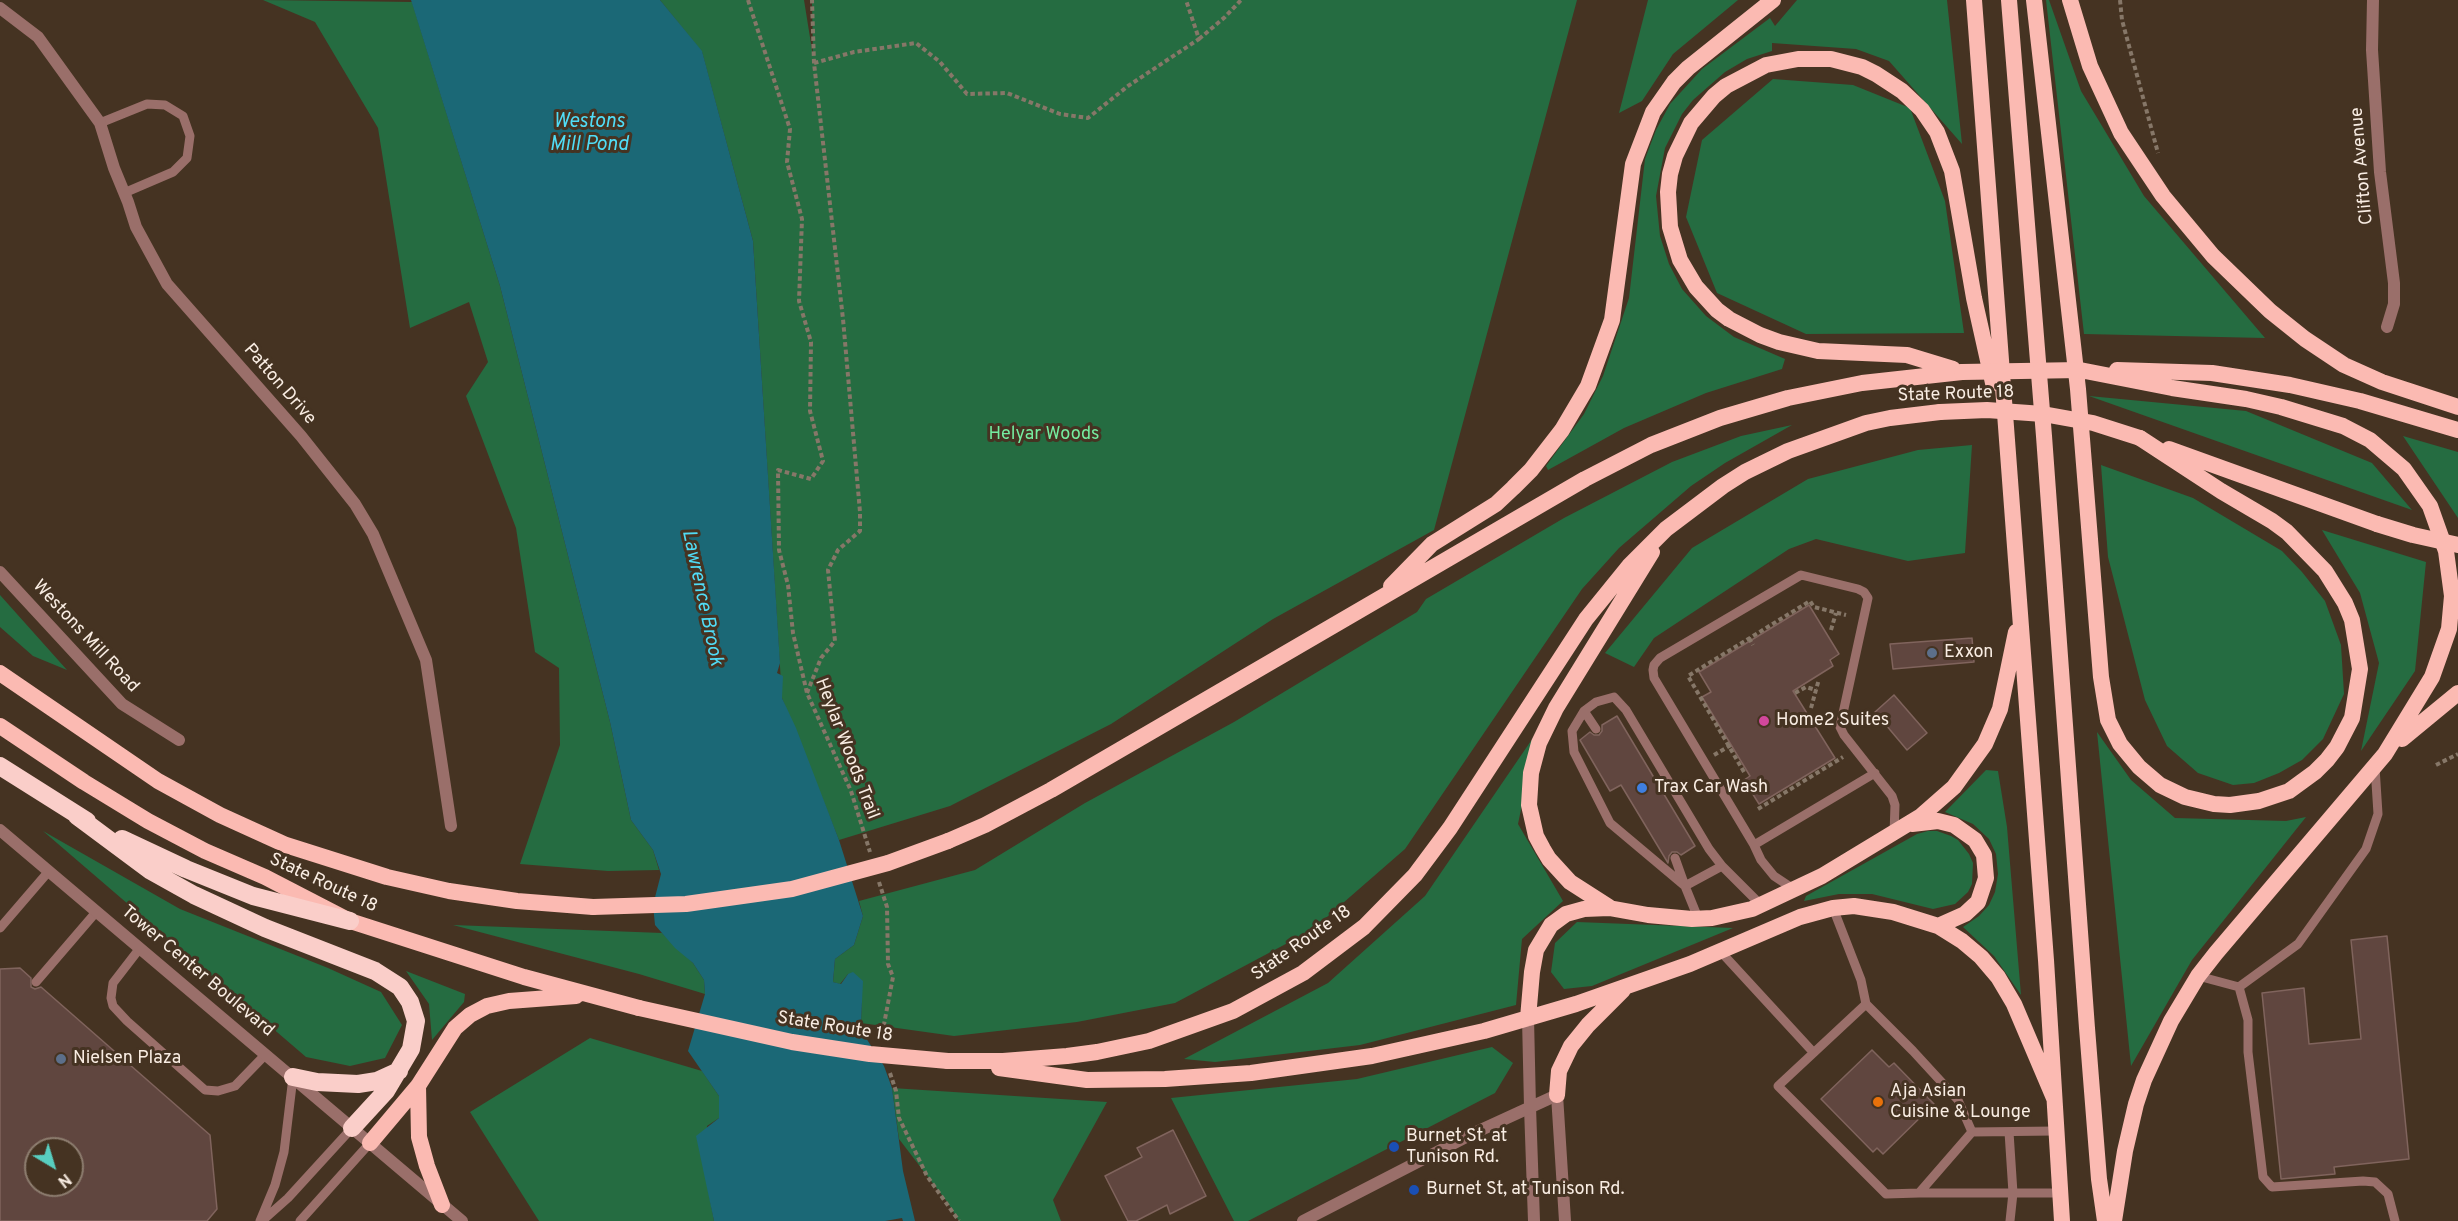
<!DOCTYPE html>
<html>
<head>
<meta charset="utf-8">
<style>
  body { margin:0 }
  #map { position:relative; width:2458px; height:1221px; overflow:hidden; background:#453322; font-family:Overpass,sans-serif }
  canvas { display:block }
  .north { position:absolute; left:24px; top:1137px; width:60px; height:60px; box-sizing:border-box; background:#453322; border:2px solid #8d7d6f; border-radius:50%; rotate:142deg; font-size:16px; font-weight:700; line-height:24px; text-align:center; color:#f9ede3 }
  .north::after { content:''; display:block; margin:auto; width:21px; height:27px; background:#58cec0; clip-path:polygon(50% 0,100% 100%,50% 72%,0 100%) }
</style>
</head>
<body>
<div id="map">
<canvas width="2458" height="1221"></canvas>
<div class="north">N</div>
</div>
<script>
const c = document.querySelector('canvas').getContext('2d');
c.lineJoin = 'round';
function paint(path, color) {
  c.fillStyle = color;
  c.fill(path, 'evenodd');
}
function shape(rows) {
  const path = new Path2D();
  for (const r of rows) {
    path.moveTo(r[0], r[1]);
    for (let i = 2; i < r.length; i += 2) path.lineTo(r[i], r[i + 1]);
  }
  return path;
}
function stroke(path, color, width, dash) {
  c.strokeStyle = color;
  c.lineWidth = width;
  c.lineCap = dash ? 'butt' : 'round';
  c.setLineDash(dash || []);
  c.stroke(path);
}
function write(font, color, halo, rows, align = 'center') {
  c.font = font + ' Overpass,sans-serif';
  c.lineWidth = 6;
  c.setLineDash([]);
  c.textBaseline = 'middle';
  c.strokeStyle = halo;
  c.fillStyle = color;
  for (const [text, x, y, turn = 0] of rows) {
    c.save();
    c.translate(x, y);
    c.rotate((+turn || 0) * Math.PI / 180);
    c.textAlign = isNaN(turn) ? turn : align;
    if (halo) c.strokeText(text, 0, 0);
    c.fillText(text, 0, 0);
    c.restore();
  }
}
const green = shape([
  [263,0,412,2,500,286,610,722,631,820,653,850,659,870,608,871,520,864,560,745,559,668,535,652,516,528,466,396,488,362,469,302,410,328,378,128,315,22],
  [660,0,804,0,813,56,812,0,1577,0,1434,530,1273,619,1111,724,950,806,839,840,782,698,753,241,702,52],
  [1648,0,1738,0,1673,54,1642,101,1619,113],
  [1797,0,1947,0,1962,144,1889,61,1856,49,1772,43,1772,51,1747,59,1725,72,1693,100,1682,114,1665,148,1656,196,1660,236,1669,264,1682,289,1706,316,1734,337,1785,359,1782,369,1706,393,1624,428,1548,470,1546,466,1584,414,1603,376,1629,298,1645,159,1656,130,1670,104,1702,69,1770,18,1775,26],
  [2046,0,2049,0,2081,91,2144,196,2265,338,2084,334],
  [1773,79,1853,85,1910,108,1945,201,1964,333,1806,334,1717,293,1686,217,1702,140],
  [2089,396,2246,411,2372,463,2412,510],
  [1792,425,1725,463,1691,486,1619,548,1582,589,1405,849,1312,930,1175,1003,1077,1022,954,1036,861,1023,862,996,848,974,840,984,833,982,835,959,854,945,863,916,859,901,975,870,1085,803,1234,722,1417,612,1426,599,1564,518,1672,462,1741,436],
  [2403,436,2458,452,2458,518],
  [1972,445,1965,553,1908,561,1816,539,1789,549,1654,638,1634,667,1605,653,1692,548,1808,479,1918,450],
  [2101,465,2193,498,2282,551,2302,572,2325,601,2341,645,2344,694,2323,739,2302,760,2279,773,2254,783,2233,785,2198,773,2167,746,2145,700,2108,557],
  [2322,530,2426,562,2415,671,2361,751,2379,663,2360,593],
  [0,595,67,670,33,656,0,627],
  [1537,732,1518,824,1563,901,1522,939,1516,1005,1360,1045,1215,1062,1184,1059,1328,983,1425,896],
  [2097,732,2131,780,2175,818,2286,821,2306,817,2192,960,2131,1066],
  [1986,770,1998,771,2007,827,2021,995,1994,956,1963,927,1979,916,1989,905,1995,892,1998,874,1996,854,1989,839,1973,824,1945,812],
  [43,831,180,909,328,968,381,992,402,1025,385,1058,350,1066,306,1057],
  [1928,831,1937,831,1951,836,1958,840,1969,854,1973,863,1972,884,1968,892,1955,904,1933,909,1872,894,1839,894,1804,901,1806,896,1917,834],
  [1577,922,1733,928,1592,986,1564,989,1551,972,1555,943],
  [453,925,662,933,693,963,704,980,705,994,639,974],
  [406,971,465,994,464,1002,432,1040,429,1004],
  [590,1038,702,1071,719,1096,719,1118,707,1126,706,1178,714,1221,539,1221,470,1112],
  [1492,1047,1513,1063,1495,1093,1248,1221,1234,1221,1171,1098,1357,1079],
  [892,1088,1107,1102,1053,1200,1061,1221,959,1221,948,1203,899,1139]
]);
const water = shape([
  [411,0,660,0,702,51,753,241,780,663,777,673,783,676,782,698,796,728,839,840,863,916,854,945,835,959,833,982,841,984,848,974,853,972,863,981,861,1023,866,1038,884,1066,892,1088,903,1171,915,1221,903,1221,902,1218,885,1221,714,1221,696,1136,719,1118,719,1096,688,1051,705,994,704,980,693,963,675,948,655,925,653,905,661,874,653,850,631,820,610,722,500,286]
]);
const building = shape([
  [1809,605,1839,654,1830,660,1833,666,1793,691,1835,758,1759,804,1744,780,1750,776,1702,697,1711,692,1699,672,1809,605],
  [1972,638,1974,662,1893,669,1890,644,1972,638],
  [1894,695,1927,733,1907,750,1875,712,1894,695],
  [1617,716,1695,846,1681,855,1677,852,1672,852,1669,856,1668,863,1621,785,1610,791,1580,740,1590,732,1594,735,1599,735,1602,731,1602,725,1617,716],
  [2387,936,2409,1159,2334,1167,2335,1174,2281,1179,2262,993,2304,988,2309,1044,2361,1039,2351,940,2387,936],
  [20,968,31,978,31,987,35,989,41,987,210,1135,217,1209,207,1221,0,1221,0,969,20,968],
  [36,1149,72,1149,72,1185,36,1185,36,1149],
  [1872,1050,1889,1067,1894,1063,1934,1104,1883,1154,1877,1148,1873,1152,1821,1099,1872,1050],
  [1173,1130,1206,1196,1170,1214,1167,1205,1136,1221,1128,1221,1105,1176,1142,1157,1137,1148,1173,1130]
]);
const path = shape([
  [748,0,790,129,787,162,802,219,799,301,811,342,810,411,823,461,811,479,778,470,779,550,788,585,793,633,807,693,851,791,870,852],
  [2120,0,2122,20,2158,153],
  [1199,39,1225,17,1241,0],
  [814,63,854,52,916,43,940,62,967,94,1007,93,1060,114,1088,118,1128,86,1199,39,1186,0],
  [1831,630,1836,613],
  [1749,638,1753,645],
  [807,693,821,658,835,641,828,570,838,550,860,531,860,512,843,319,814,63,812,0],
  [1795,693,1806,687,1816,690],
  [1811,708,1819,679],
  [1714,755,1731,745],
  [2436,765,2458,754],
  [1744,772,1688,676,1810,601,1814,607,1846,615],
  [1758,809,1843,757],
  [879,882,887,907,888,964,893,977,881,1040],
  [890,1073,896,1091,899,1118,927,1176,959,1221]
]);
const service = shape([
  [100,123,147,104,165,105,183,116,190,136,187,158,173,172,124,193],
  [1584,711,1596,729],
  [1754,845,1875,773],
  [1675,858,1685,886,1722,866],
  [1795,890,1774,876,1761,860,1754,845,1654,678,1653,670,1654,665,1660,658,1801,575,1858,589,1864,592,1868,598,1840,727,1844,735,1892,796,1895,805,1894,834],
  [1833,908,1861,980,1866,1004],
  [1698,918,1685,886,1610,823,1574,752,1572,731,1584,711,1596,702,1614,697,1626,710,1709,849,1722,866,1762,906],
  [0,928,49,871],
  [140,948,113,983,111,998,113,1006,127,1021,205,1090,218,1091,235,1086,266,1054],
  [1721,952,1813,1052],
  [2198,976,2239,987,2248,1020,2248,1052,2263,1177,2272,1187,2363,1181,2375,1182,2388,1194,2395,1221],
  [36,982,97,911],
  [2239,987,2298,944,2366,849,2378,814,2375,767],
  [1972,1132,1958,1100,1913,1051,1866,1004,1778,1086,1886,1194,1919,1193,1972,1132,2055,1131],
  [2009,1132,2013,1193,2010,1221],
  [1919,1193,2059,1193],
  [260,1221,275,1185,284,1152,293,1077],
  [262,1221,288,1198,352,1128],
  [300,1221,370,1143]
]);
const minor = shape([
  [2373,0,2372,50,2380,172,2394,283,2394,304,2387,327],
  [0,8,38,37,100,123,114,168,128,202,136,227,167,284,301,436,355,504,373,534,426,660,451,826],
  [0,572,122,704,179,740],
  [1557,1095,1565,1221],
  [1530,1107,1534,1221]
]);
const tertiary = shape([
  [0,830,462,1221],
  [1528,1018,1530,1107],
  [1303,1221,1472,1134,1557,1095]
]);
const trunk = shape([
  [1974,0,2046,960,2062,1221],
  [2009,0,2044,436,2087,1028,2099,1179,2105,1221],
  [2034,0,2078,389,2101,677,2108,720,2120,744,2139,767,2160,785,2185,797,2214,804,2230,805,2259,801,2289,791,2315,772,2327,760,2337,747,2352,718,2360,669,2352,620,2345,603,2325,571,2287,532,2272,521,2221,491,2140,438],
  [2070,0,2090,66,2121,133,2163,196,2213,256,2270,311,2305,339,2344,365,2382,382,2458,407],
  [1953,369,1907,355,1818,351,1779,342,1760,335,1729,319,1717,310,1696,287,1680,260,1670,227,1668,192,1670,174,1675,156,1691,123,1714,96,1726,86,1766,65,1798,59,1831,59,1862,67,1876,74,1902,91,1922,110,1937,132,1952,171,1974,298,1993,383],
  [2080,370,2172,388,2246,399,2281,407,2343,426,2370,440,2404,469,2430,506,2446,551,2452,596,2449,629,2432,677,2385,754,2216,953,2198,976,2171,1021,2144,1080,2136,1104,2125,1151,2114,1221],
  [2117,370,2212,373,2290,385,2360,401,2458,430],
  [2169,449,2377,524],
  [1391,586,1432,544,1496,504,1513,488,1531,470,1562,430,1588,386,1612,320,1633,164,1653,112,1674,82,1688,68,1773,0],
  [0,673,158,781,220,815,286,845,387,877,449,891,517,901,593,907],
  [0,726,84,782,148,821,205,851,265,877,350,921,524,977,639,1008],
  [2402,739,2458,693],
  [1912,824,1938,821,1954,825,1975,840,1984,855,1986,878,1978,902,1965,914,1938,926],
  [948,841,985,825,1051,790,1585,479,1651,445,1720,418,1788,398,1862,383,1962,372],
  [1609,907,1570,882,1549,859,1543,849,1536,836,1529,805,1531,773,1539,743,1556,708,1652,552],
  [1528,1018,1532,972,1536,950,1551,925,1566,914,1584,909,1609,908,1648,915,1692,919,1712,918,1752,909,1822,876,1921,816,1954,787,1985,744,2000,709,2016,632],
  [948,1061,1003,1061,1067,1056,1097,1052,1149,1041,1233,1011,1303,973,1364,927,1415,875,1450,828,1586,619,1629,566,1666,529,1723,486,1745,472,1788,451,1866,423,1890,418,1940,412],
  [999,1068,1087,1080,1165,1079,1251,1073,1372,1056,1484,1031,1576,1004,1690,964,1800,917,1833,908,1854,906,1893,912,1938,926,1962,941,1981,957,1998,977,2014,1004,2054,1098],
  [418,1086,419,1137,427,1166,442,1205],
  [1557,1095,1559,1071,1571,1046,1588,1025,1623,990],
  [370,1143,418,1086,455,1028,470,1015,487,1006,509,1001,576,996]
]);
const motorway = shape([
  [0,766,87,821],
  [77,816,151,871,194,895,265,928,375,971,400,987,410,1002,416,1021,411,1049,386,1091,352,1128],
  [122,839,186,869,253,896,350,921],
  [293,1077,317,1082,358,1084,377,1081,399,1071]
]);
const trunkBridge = shape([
  [1962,372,2080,370],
  [1940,412,1987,410,2043,414,2093,423,2140,438],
  [2377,524,2413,535,2458,545],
  [593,907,686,904,792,889,888,863,948,841],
  [639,1008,792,1042,870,1054,948,1061]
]);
const markers = [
  [1932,653,6,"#5c6f8a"],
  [1764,721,6,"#d1479c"],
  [1642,788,6,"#3f7fe0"],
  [61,1059,6,"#5c6f8a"],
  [1878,1102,6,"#e8710a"],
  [1394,1147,6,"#1a4fb4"],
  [1414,1190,6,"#1a4fb4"]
];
const streetNames = [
  ["Clifton Avenue",2363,166,-95],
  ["Patton Drive",279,385,49],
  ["State Route 18",1956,395,-2],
  ["Westons Mill Road",85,637,47],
  ["Heylar Woods Trail",846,749,69],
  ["State Route 18",323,884,25],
  ["State Route 18",1302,944,-35],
  ["Tower Center Boulevard",197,972,40],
  ["State Route 18",835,1028,9]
];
const parkNames = [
  ["Helyar Woods",1044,435]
];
const poiNames = [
  ["Exxon",1944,653],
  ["Home2 Suites",1776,721],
  ["Trax Car Wash",1654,788],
  ["Nielsen Plaza",73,1059],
  ["Aja Asian",1890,1092],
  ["Cuisine & Lounge",1890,1113],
  ["Burnet St. at",1406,1137],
  ["Tunison Rd.",1406,1158],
  ["Burnet St, at Tunison Rd.",1426,1190]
];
const waterNames = [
  ["Westons",589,123],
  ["Mill Pond",589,146],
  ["Lawrence Brook",701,598,78]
];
paint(green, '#256c41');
paint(water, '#1b6876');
paint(building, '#60463f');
stroke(building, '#80645d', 1.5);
stroke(path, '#867768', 4, [4.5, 3]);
stroke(service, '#9a6f6a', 9);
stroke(minor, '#9a6f6a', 12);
stroke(tertiary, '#9a6f6a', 12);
stroke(trunk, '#fbbab2', 16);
stroke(motorway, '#facec9', 18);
stroke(trunkBridge, '#fbbab2', 16);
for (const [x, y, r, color] of markers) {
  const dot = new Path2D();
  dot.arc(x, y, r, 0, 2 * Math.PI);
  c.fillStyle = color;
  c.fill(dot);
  stroke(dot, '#453322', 2);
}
write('18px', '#f9ede3', '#453322', streetNames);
write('18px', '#75eda0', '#453322', parkNames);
write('18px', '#f9ede3', '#453322', poiNames, 'left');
write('italic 20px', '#50dcf6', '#453322', waterNames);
</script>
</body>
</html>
